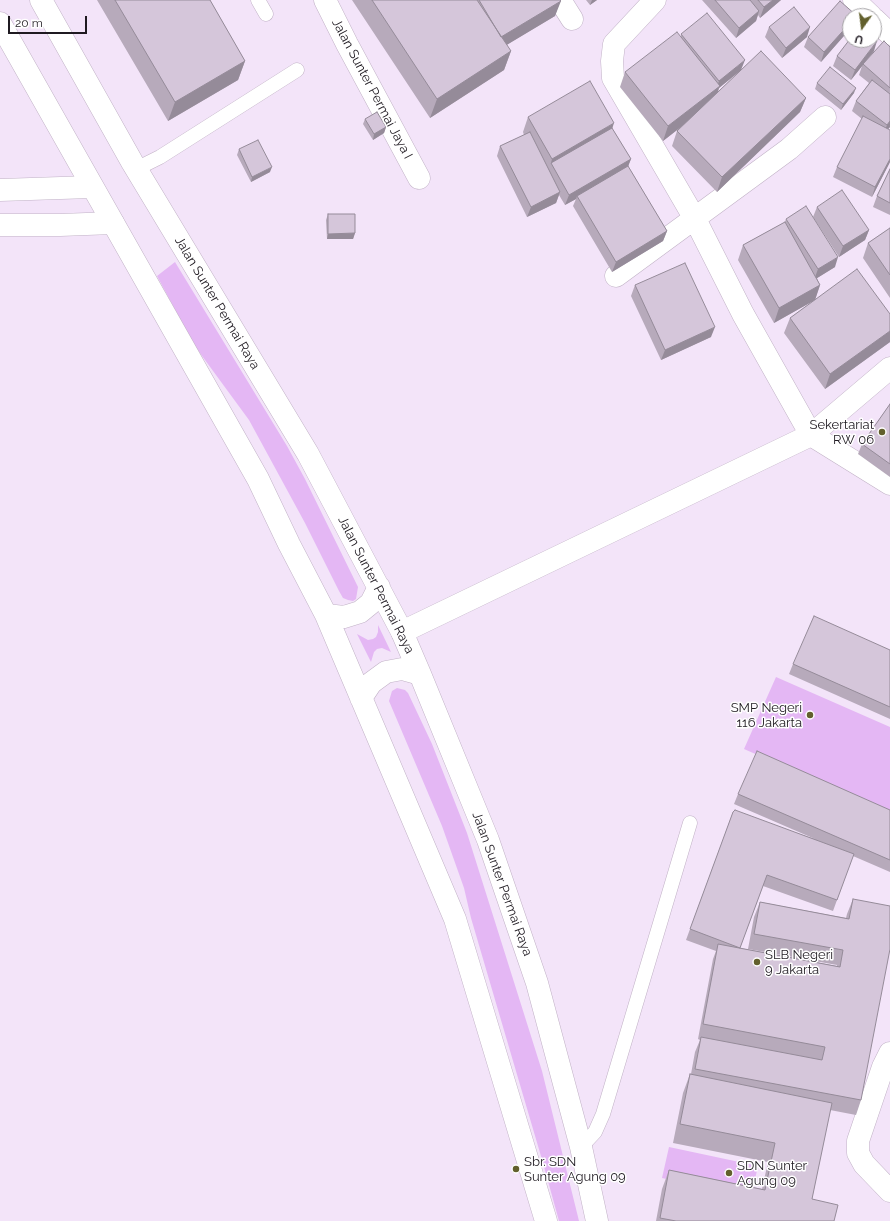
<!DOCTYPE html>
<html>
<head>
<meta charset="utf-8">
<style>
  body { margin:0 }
  #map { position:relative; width:890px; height:1221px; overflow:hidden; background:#f3e4f9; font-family:Raleway,sans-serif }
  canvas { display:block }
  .north { position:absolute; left:842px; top:8px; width:40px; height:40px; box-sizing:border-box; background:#fff; border:1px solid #a5a3a6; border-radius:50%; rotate:194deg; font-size:11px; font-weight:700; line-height:16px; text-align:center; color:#1f1a21 }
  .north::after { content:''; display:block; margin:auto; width:14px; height:18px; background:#62602d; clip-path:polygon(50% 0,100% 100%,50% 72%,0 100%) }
  .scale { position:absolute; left:8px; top:16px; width:79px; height:18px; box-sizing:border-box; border:2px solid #1f1a21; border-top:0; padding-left:5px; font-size:12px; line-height:14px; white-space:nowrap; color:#1f1a21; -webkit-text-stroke:3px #fff; paint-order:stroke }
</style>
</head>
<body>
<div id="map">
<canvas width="890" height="1221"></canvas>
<div class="north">U</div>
<div class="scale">20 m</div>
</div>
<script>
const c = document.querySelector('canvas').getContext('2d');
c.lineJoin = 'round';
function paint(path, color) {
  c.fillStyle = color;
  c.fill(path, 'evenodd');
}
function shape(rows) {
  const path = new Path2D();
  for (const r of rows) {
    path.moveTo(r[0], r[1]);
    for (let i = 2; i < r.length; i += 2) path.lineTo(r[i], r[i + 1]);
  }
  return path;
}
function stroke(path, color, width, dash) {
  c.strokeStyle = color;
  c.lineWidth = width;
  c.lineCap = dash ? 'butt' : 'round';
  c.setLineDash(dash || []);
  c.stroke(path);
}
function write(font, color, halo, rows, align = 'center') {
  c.font = font + ' Raleway,sans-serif';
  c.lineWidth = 3;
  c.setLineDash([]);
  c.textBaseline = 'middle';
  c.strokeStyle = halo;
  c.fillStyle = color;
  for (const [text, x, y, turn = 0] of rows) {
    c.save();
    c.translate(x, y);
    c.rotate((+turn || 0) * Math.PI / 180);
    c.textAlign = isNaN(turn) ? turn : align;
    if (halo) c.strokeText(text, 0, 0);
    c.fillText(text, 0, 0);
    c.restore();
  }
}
const green = shape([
  [175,262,287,446,305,479,358,587,356,599,353,601,348,600,343,598,339,591,305,523,249,420,194,345,157,276],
  [378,625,391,652,382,648,377,649,374,652,371,662,357,634,368,640,373,639,376,637,378,632],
  [776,677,890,727,890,813,744,749],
  [397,688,405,690,408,693,432,744,467,833,542,1071,579,1221,559,1221,543,1163,471,918,464,888,442,826,389,701,392,691],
  [669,1147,758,1166,751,1197,662,1178]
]);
const lane = shape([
  [258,0,266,14],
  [136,169,160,157,297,70],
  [581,1147,595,1132,603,1114,690,823]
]);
const street = shape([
  [325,0,347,44,419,178],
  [560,0,572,19],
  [655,0,614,44,612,61,613,78,695,219,743,314,811,435,890,484],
  [854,0,871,16],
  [874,19,890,34],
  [0,190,91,187],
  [0,225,60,225,113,223],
  [616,276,789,149,825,117],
  [402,632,811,435,890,368],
  [890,1053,883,1067,858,1141,858,1153,864,1164,890,1191]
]);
const secondary = shape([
  [41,0,132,162,308,454,402,632,420,674,488,840,537,983,581,1147,597,1221],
  [0,23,258,479,289,544,326,615,455,919,546,1221],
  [326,615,344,617,360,612,371,603,379,587],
  [361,698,371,683,386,672,402,669,420,674]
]);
const wall = shape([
  [97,0,210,0,245,61,238,80,168,121],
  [352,0,560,0,555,16,506,45,511,51,504,70,430,118],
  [586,0,597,0,590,5],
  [702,0,781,0,760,18,758,15,756,21,736,38],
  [850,16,850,29,821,62,804,47,808,37],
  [769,27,807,37,782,58,765,37],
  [681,34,741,70,806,98,800,112,717,192,672,146,677,131,685,124,663,141,620,87,625,72,681,36],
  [739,72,718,92,719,88],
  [890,47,890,127,888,129,890,162,872,197,833,177,837,167,862,119,852,111,856,101,869,83,859,75,862,66,851,80,833,66,837,56,874,51,866,61],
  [817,83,854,93,841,110,815,89],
  [528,117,612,128,631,159,628,166,667,231,663,241,612,272,573,206,576,199,565,205,559,195,556,203,527,217,497,156,500,146,524,135,523,132],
  [365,119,386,127,384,133,373,140,363,124],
  [239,149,270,172,251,182,237,155],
  [890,169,890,215,873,207,877,196],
  [817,207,869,230,865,240,839,257,813,217],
  [328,214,355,233,353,239,327,239,326,220],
  [786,219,835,267,817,278,820,285,815,300,890,331,890,342,825,389,784,333,790,318,813,301,774,323,738,260,743,245,785,222],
  [890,228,890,298,863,258,868,243],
  [635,285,711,337,661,360,631,296],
  [890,404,890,477,858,454,862,444],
  [890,650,890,719,789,674,793,664],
  [738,794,890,810,890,872,853,856,833,911,763,886,740,948,837,966,837,965,748,949,754,917,760,902,846,918,847,914,853,899,861,1100,856,1115,830,1110,812,1199,834,1221,656,1221,662,1189,669,1170,762,1189,768,1162,673,1143,683,1093,690,1074,691,1074,695,1052,700,1040,698,1039,713,959,716,951,686,940,733,812,815,839,734,804]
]);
const shadedWall = shape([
  [592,0,597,0,590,5],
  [773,0,781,0,760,18,764,7],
  [561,1,555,16,495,52,501,37],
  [759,11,756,21,736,38,739,28],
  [850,23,850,29,821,62,824,52],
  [810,27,807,37,782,58,786,48],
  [877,41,874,51,851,80,855,70],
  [511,51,504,70,430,118,437,99],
  [745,60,741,70,719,88,715,100,663,141,668,126,716,89,719,81],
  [245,61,238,80,168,121,175,102],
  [856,88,854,93,841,110,843,104],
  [806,98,800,112,717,192,722,177],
  [890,121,890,127,883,135,887,125],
  [614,123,609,138,551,163,552,159],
  [386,127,384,133,373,140,374,134],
  [631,159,627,169,577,196,576,199,565,205,569,195],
  [890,159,890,162,872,197,875,187],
  [272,167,270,172,251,182,252,177],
  [560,192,556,203,527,217,531,207],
  [869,230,865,240,839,257,843,246],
  [667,231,663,241,612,272,616,262],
  [355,233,353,239,327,239,328,234],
  [838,257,835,267,814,280,818,269],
  [820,285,815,300,774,323,779,308],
  [715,327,711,337,661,360,665,350],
  [890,331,890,342,825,389,830,374]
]);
const building = shape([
  [115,0,210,0,245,61,175,102,115,0],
  [372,0,477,0,511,51,437,99,372,0],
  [479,0,560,0,561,1,501,37,479,0],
  [715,0,750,0,759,11,739,28,715,0],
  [758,0,773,0,764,7,758,0],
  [840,1,857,16,850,16,850,23,824,52,808,37,840,1],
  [794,7,810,27,786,48,769,27,794,7],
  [707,13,745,60,719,81,681,34,707,13],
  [677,32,720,86,668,126,625,72,677,32],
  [874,38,877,41,855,70,837,56,850,39,850,40,874,40,874,38],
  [884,41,890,47,890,88,863,64,884,41],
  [761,51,806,98,722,177,677,131,761,51],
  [830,67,856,88,843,104,817,83,830,67],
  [872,80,890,94,890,121,887,125,856,101,872,80],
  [590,81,614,123,552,159,528,117,590,81],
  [377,112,386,127,374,134,365,119,377,112],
  [863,116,890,130,890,159,875,187,837,167,863,116],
  [612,128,631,159,569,195,551,163,612,128],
  [530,132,560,192,531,207,500,146,530,132],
  [258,140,272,167,252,177,239,149,258,140],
  [628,166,667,231,616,262,577,196,628,166],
  [890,169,890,203,877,196,890,169],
  [842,190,869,230,843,246,817,207,842,190],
  [806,206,838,257,818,269,786,219,806,206],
  [328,214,355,214,355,233,328,234,328,214],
  [785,222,820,285,779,308,743,245,785,222],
  [890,228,890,275,868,243,890,228],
  [685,263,715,327,665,350,635,285,685,263],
  [857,269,890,314,890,331,830,374,790,318,857,269],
  [890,404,890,464,862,444,890,404],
  [814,616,890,650,890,707,793,664,814,616],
  [757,751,890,810,890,860,738,794,757,751],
  [735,810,854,854,837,900,767,875,740,948,690,929,733,812,735,810],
  [853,899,890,906,890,949,861,1100,695,1069,701,1037,822,1060,825,1047,703,1024,718,944,840,967,843,950,754,934,760,902,849,919,853,899],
  [690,1074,832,1103,812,1199,838,1205,834,1221,676,1221,660,1218,669,1170,765,1190,775,1143,680,1124,690,1074]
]);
const markers = [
  [882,432,4,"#62602d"],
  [810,715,4,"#62602d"],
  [757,962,4,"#62602d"],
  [516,1169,4,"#62602d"],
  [729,1173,4,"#62602d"]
];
const streetNames = [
  ["Jalan Sunter Permai Jaya I",372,89,62],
  ["Jalan Sunter Permai Raya",217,303,59],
  ["Jalan Sunter Permai Raya",376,585,63],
  ["Jalan Sunter Permai Raya",502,884,70]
];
const poiNames = [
  ["Sekertariat",874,425,"right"],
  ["RW 06",874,440,"right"],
  ["SMP Negeri",802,708,"right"],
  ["116 Jakarta",802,723,"right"],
  ["SLB Negeri",765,955],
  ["9 Jakarta",765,970],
  ["Sbr. SDN",524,1162],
  ["Sunter Agung 09",524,1177],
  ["SDN Sunter",737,1166],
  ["Agung 09",737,1181]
];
paint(green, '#e4b7f4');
stroke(lane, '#c1b2c6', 15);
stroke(street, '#c1b2c6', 23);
stroke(secondary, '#c1b2c6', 23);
stroke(lane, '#fff', 14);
stroke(street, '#fff', 22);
stroke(secondary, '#fff', 22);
paint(wall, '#b7aabb');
paint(shadedWall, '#958b99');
paint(building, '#d5c6da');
stroke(building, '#958b99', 1);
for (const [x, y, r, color] of markers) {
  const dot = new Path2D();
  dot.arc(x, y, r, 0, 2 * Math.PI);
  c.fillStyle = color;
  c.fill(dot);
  stroke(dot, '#fff', 1.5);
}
write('13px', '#1f1a21', '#fff', streetNames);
write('13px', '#1f1a21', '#fff', poiNames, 'left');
</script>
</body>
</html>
